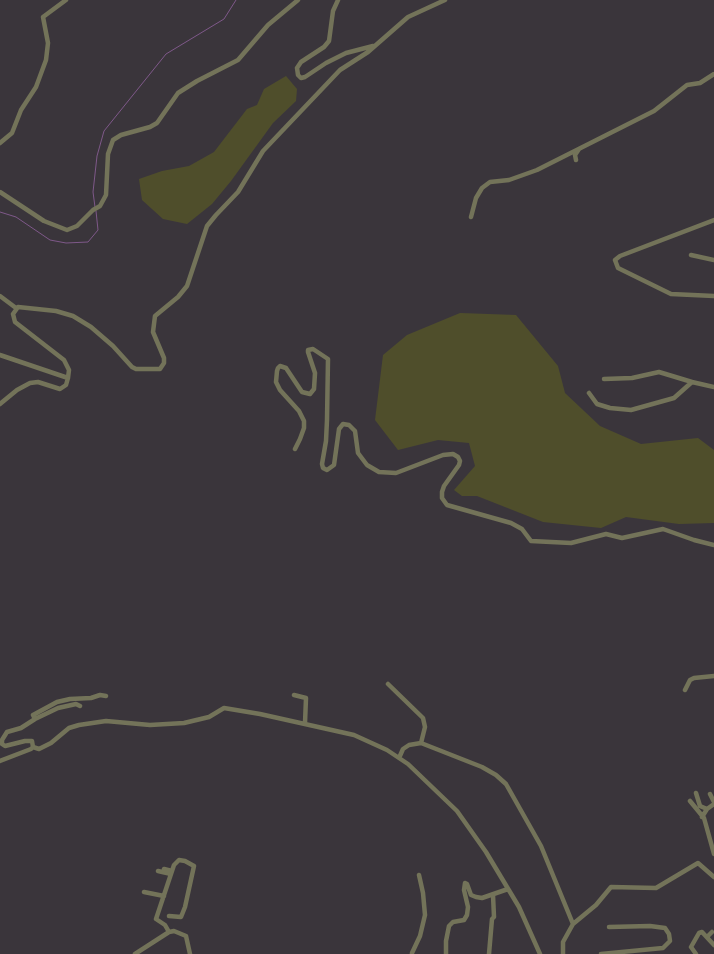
<!DOCTYPE html>
<html>
<head>
<meta charset="utf-8">
<style>
  body { margin:0 }
  canvas { display:block; background:#3a353b }
</style>
</head>
<body>
<canvas width="714" height="954"></canvas>
<script>
const c = document.querySelector('canvas').getContext('2d');
c.lineJoin = 'round';
function paint(path, color) {
  c.fillStyle = color;
  c.fill(path, 'evenodd');
}
function shape(rows) {
  const path = new Path2D();
  for (const r of rows) {
    path.moveTo(r[0], r[1]);
    for (let i = 2; i < r.length; i += 2) path.lineTo(r[i], r[i + 1]);
  }
  return path;
}
function stroke(path, color, width, dash) {
  c.strokeStyle = color;
  c.lineWidth = width;
  c.lineCap = dash ? 'butt' : 'round';
  c.setLineDash(dash || []);
  c.stroke(path);
}
const green = shape([
  [286,76,297,89,296,101,273,123,231,181,212,204,187,224,163,219,142,200,139,179,162,171,189,166,214,152,247,109,257,105,264,89],
  [460,313,516,315,558,366,565,393,600,426,641,444,698,438,714,450,714,523,679,524,626,517,601,528,543,522,477,496,462,496,454,490,475,466,469,443,438,440,398,450,375,420,383,355,407,335]
]);
const stream = shape([
  [95,207,93,192,97,156,104,131,166,54,224,19,236,0],
  [0,212,16,217,50,240,66,243,88,242,98,230,96,211]
]);
const street = shape([
  [338,0,333,11,329,41,324,47,301,62,297,68,298,75,301,78,305,77,326,63,346,53,373,46],
  [0,143,12,133,21,110,36,87,46,60,48,43,43,17,66,0],
  [576,160,575,155,579,149],
  [0,192,44,221,67,230,77,226,93,210,100,206,106,195,108,154,113,140,121,135,150,127,157,123,178,93,197,81,238,60,268,25,298,0],
  [471,217,476,198,482,188,490,182,509,180,537,170,654,111,687,85,700,83,714,74],
  [714,220,620,256,615,260,618,268,671,294,714,296],
  [691,255,714,260],
  [0,296,16,308],
  [0,355,68,378],
  [604,379,632,378,659,372,692,382],
  [589,393,597,404,610,408,631,410,674,398,692,382,714,387],
  [0,404,17,390,30,383,38,382,60,389,66,385,68,378,69,370,64,360,15,322,13,314,18,307,56,311,73,316,91,327,113,346,132,367,136,369,160,369,164,363,164,358,153,332,155,316,178,297,187,286,207,226,216,215,238,192,263,151,340,70,368,52,408,17,445,0],
  [295,449,300,439,304,428,304,421,299,411,280,390,276,382,277,371,278,368,280,366,286,368,302,392,310,394,314,389,315,373,308,352,308,350,313,349,328,359,327,420,326,441,322,464,323,468,327,470,334,465,339,429,343,424,349,425,355,431,358,453,367,465,379,472,396,473,443,455,453,454,458,457,460,461,459,465,444,486,442,492,442,498,447,505,511,523,522,529,531,541,571,543,606,534,622,538,663,529,694,540,714,545],
  [388,684,423,718,425,727,421,743],
  [685,690,690,680,694,678,714,676],
  [294,695,306,698,305,723],
  [35,719,33,715,57,702,70,699,91,698,100,695,106,696],
  [33,747,32,741,25,741,5,746,2,744,2,740,7,732,21,728,35,719,58,708,76,704,80,706],
  [399,758,403,749,409,745,421,743,482,767,496,775,506,784,541,846,573,924],
  [0,761,31,749,33,747,39,749,51,743,69,728,79,725,106,721,150,725,184,723,209,717,224,708,260,714,354,735,387,750,408,764,457,811,486,852,519,907,540,954],
  [696,793,700,806,707,809],
  [710,794,714,802],
  [690,801,704,818,714,854],
  [702,817,707,809,714,804],
  [164,869,172,871],
  [158,871,171,874],
  [144,892,164,896],
  [169,916,181,917,185,907,194,866,185,861,179,860,174,865,156,919,165,925,169,932],
  [707,937,712,932],
  [412,953,420,936,425,915,423,893,419,875],
  [135,954,169,932,174,931,186,936,190,954],
  [446,954,446,941,449,926,453,922,464,920,467,915,468,907,464,890,465,883,467,884,471,895,476,897,482,898,508,889],
  [489,954,492,919,494,917,493,895],
  [563,954,563,942,573,924,596,905,611,887,656,888,698,863,714,877],
  [601,954,663,948,670,941,669,934,665,928,650,926,609,927],
  [696,954,691,947,699,933,702,932,714,945]
]);
paint(green, '#4f4e2b');
stroke(stream, '#7e5889', 1);
stroke(street, '#737359', 4.5);
</script>
</body>
</html>
